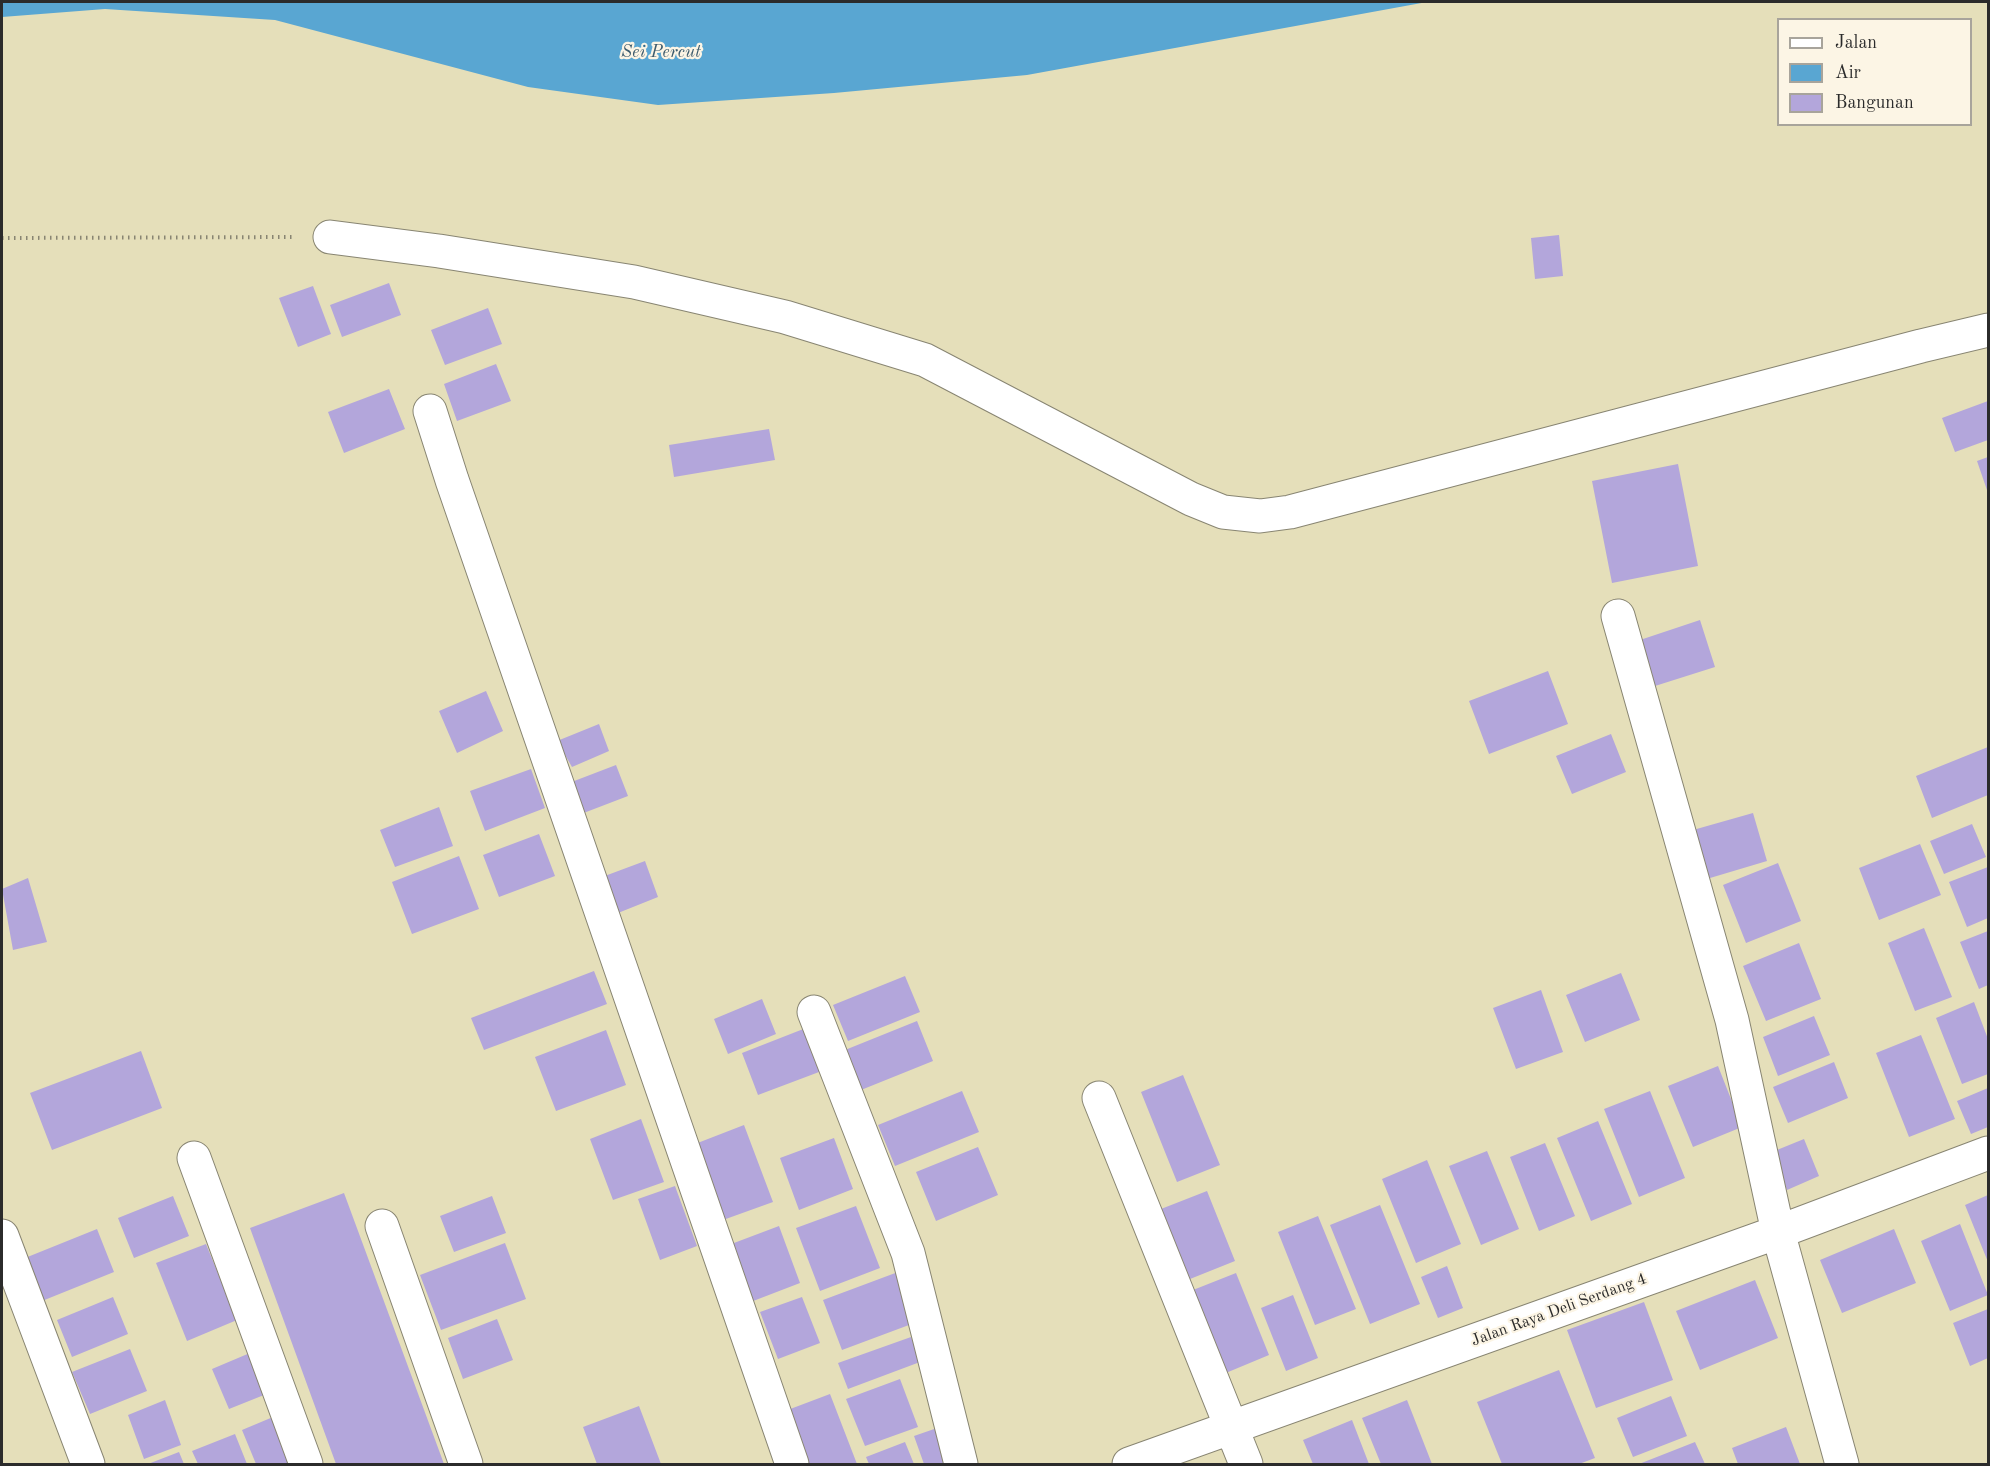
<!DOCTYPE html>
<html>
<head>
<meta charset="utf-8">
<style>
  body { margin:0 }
  #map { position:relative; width:1990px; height:1466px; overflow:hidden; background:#e5dfba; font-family:"Old Standard TT",serif }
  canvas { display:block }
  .frame { position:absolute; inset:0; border:3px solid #2b2b2b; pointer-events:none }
  .legend { position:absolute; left:1777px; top:18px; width:195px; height:108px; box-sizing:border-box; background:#fcf5e5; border:2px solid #a8a49b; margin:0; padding:8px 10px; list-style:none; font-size:18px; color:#2b2b2b }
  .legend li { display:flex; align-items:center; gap:12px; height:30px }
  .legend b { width:30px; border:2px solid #a8a49b }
</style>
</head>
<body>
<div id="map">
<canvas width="1990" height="1466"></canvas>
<div class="frame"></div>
<ul class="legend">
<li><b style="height:8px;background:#fff"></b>Jalan</li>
<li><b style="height:16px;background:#59a6d2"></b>Air</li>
<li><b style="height:16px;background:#b3a6db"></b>Bangunan</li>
</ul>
</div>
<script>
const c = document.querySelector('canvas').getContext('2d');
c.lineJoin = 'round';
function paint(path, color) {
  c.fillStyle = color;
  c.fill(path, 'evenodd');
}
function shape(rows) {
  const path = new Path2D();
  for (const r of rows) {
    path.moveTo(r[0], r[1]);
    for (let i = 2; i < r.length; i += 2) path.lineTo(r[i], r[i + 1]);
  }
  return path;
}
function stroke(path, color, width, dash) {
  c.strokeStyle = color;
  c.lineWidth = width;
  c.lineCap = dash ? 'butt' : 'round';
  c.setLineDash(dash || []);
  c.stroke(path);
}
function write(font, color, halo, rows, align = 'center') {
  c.font = font + ' "Old Standard TT",serif';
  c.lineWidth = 4.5;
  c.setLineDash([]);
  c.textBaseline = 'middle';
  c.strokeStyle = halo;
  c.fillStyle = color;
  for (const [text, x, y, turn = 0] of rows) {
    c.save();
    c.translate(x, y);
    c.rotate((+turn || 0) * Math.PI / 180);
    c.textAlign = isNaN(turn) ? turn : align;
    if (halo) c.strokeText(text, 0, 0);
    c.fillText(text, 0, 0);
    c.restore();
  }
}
const water = shape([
  [2,2,1427,2,1027,75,834,93,658,105,528,87,275,20,105,9,2,17]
]);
const building = shape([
  [1559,235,1563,276,1535,279,1531,238],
  [389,283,401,315,342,337,330,305],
  [313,286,331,334,298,347,279,298],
  [488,308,502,344,445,365,431,330],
  [496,364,511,401,457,421,444,384],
  [389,389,405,429,344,453,328,412],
  [1988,401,1988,440,1955,452,1942,418],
  [769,429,775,460,674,477,669,445],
  [1988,457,1988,493,1977,461],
  [1678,464,1698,566,1612,583,1592,481],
  [1700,620,1715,667,1655,686,1640,640],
  [1548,671,1568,724,1489,754,1469,701],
  [486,691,503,731,457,753,439,711],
  [599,724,609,751,572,767,557,741],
  [1611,734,1626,772,1572,794,1556,756],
  [1988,747,1988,795,1932,818,1916,776],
  [616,765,628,796,581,814,569,783],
  [531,769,545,808,485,831,470,791],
  [439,807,453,846,395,867,380,830],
  [1753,813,1767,861,1700,881,1686,832],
  [1972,824,1986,857,1944,874,1930,841],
  [539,834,555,876,499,897,483,855],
  [1920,844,1941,895,1879,920,1859,868],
  [459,856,479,909,412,934,392,882],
  [645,861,658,897,608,917,594,880],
  [1778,863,1801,921,1746,943,1723,885],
  [1988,867,1988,918,1967,927,1949,882],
  [28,878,47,942,13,950,2,889],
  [1924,928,1952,997,1915,1011,1888,943],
  [1988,931,1988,985,1979,989,1960,942],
  [1799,943,1821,999,1766,1021,1743,966],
  [594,971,607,1004,484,1050,471,1018],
  [1621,973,1640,1020,1585,1042,1566,995],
  [905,976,920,1012,848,1041,833,1005],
  [1541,990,1563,1052,1516,1069,1493,1008],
  [762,999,776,1034,728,1054,714,1019],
  [1974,1002,1988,1039,1988,1074,1962,1084,1936,1018],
  [1814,1016,1830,1055,1778,1076,1763,1037],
  [917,1021,933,1061,861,1090,845,1050],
  [811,1026,827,1069,758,1095,742,1053],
  [606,1030,626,1085,556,1111,535,1057],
  [1921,1035,1955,1119,1909,1137,1876,1053],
  [141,1051,162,1108,52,1150,30,1093],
  [1834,1062,1848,1098,1788,1123,1773,1087],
  [1718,1066,1742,1127,1693,1147,1668,1086],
  [1183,1075,1220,1165,1177,1182,1141,1092],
  [1988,1088,1988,1127,1971,1134,1957,1101],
  [962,1091,979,1132,895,1166,878,1125],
  [1650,1091,1685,1178,1639,1197,1604,1109],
  [641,1119,664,1182,613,1200,590,1139],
  [1598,1121,1632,1204,1591,1221,1557,1138],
  [744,1125,773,1202,723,1220,695,1144],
  [834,1138,853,1189,799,1210,780,1158],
  [1804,1139,1819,1176,1787,1190,1772,1152],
  [1545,1143,1575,1216,1539,1231,1510,1157],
  [978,1147,998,1195,936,1221,916,1172],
  [1487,1151,1519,1229,1481,1245,1449,1166],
  [1427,1160,1461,1244,1416,1263,1382,1179],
  [675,1186,697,1246,660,1260,638,1199],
  [1207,1191,1235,1261,1190,1279,1161,1209],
  [344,1193,444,1464,336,1464,250,1228],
  [1988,1195,1988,1262,1965,1205],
  [173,1196,189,1236,134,1258,118,1218],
  [492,1196,506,1233,454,1252,440,1216],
  [1380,1205,1420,1304,1370,1324,1330,1225],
  [856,1206,880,1268,820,1291,796,1228],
  [1318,1216,1356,1309,1315,1325,1278,1232],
  [1960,1224,1988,1295,1950,1311,1921,1241],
  [779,1226,800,1283,748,1303,726,1246],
  [97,1229,114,1272,42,1301,25,1258],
  [1894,1229,1916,1283,1842,1313,1820,1260],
  [505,1243,526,1299,441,1330,420,1275],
  [206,1244,237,1320,187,1341,156,1263],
  [1447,1266,1463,1308,1438,1318,1421,1277],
  [898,1272,917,1322,842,1350,823,1300],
  [1236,1273,1269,1355,1221,1375,1188,1292],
  [1755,1280,1778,1338,1700,1370,1676,1311],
  [1293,1295,1318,1358,1286,1371,1261,1308],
  [113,1297,128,1334,72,1357,57,1320],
  [802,1297,820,1343,778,1359,760,1312],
  [1644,1302,1673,1380,1596,1408,1567,1330],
  [1988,1309,1988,1358,1970,1366,1953,1323],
  [497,1319,513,1360,463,1379,448,1338],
  [911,1337,920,1362,848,1389,838,1363],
  [130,1349,147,1391,90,1414,72,1372],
  [257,1350,274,1391,229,1409,212,1369],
  [1559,1370,1595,1458,1579,1464,1502,1464,1477,1402],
  [900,1379,918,1427,865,1446,846,1399],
  [830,1394,857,1464,805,1464,785,1411],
  [1671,1396,1687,1436,1633,1457,1617,1418],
  [165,1400,181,1445,144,1459,128,1415],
  [1407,1400,1432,1464,1381,1464,1362,1418],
  [639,1406,661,1464,597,1464,583,1427],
  [273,1417,292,1464,256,1464,242,1430],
  [1352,1420,1369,1464,1313,1464,1303,1440],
  [940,1427,954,1464,924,1464,914,1436],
  [1786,1427,1800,1464,1738,1464,1732,1448],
  [235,1434,247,1464,198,1464,192,1451],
  [905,1442,914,1464,869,1464,866,1457],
  [1695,1442,1705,1464,1639,1464],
  [179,1452,184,1464,148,1464]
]);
const path = shape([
  [2,238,296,237]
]);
const minor = shape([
  [330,237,439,251,634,282,785,317,925,360,1191,499,1223,512,1260,516,1290,512,1921,346,1988,330],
  [430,411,452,480,792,1464],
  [1618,616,1732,1020,1778,1232,1842,1464],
  [814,1012,908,1253,961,1464],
  [1099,1098,1246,1464],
  [194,1158,306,1464],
  [382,1226,466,1464],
  [2,1236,88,1464],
  [1129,1464,1778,1232,1988,1153]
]);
const streetNames = [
  ["Jalan Raya Deli Serdang 4",1559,1310,-20]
];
const waterNames = [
  ["Sei Percut",661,52]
];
paint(water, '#59a6d2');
paint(building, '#b3a6db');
stroke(minor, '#888572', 35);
stroke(path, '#888572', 4, [1.5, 4.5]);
stroke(minor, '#fff', 33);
write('16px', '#2b2b2b', '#fcf5e5', streetNames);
write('italic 18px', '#3d5c6e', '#fcf5e5', waterNames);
</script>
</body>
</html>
